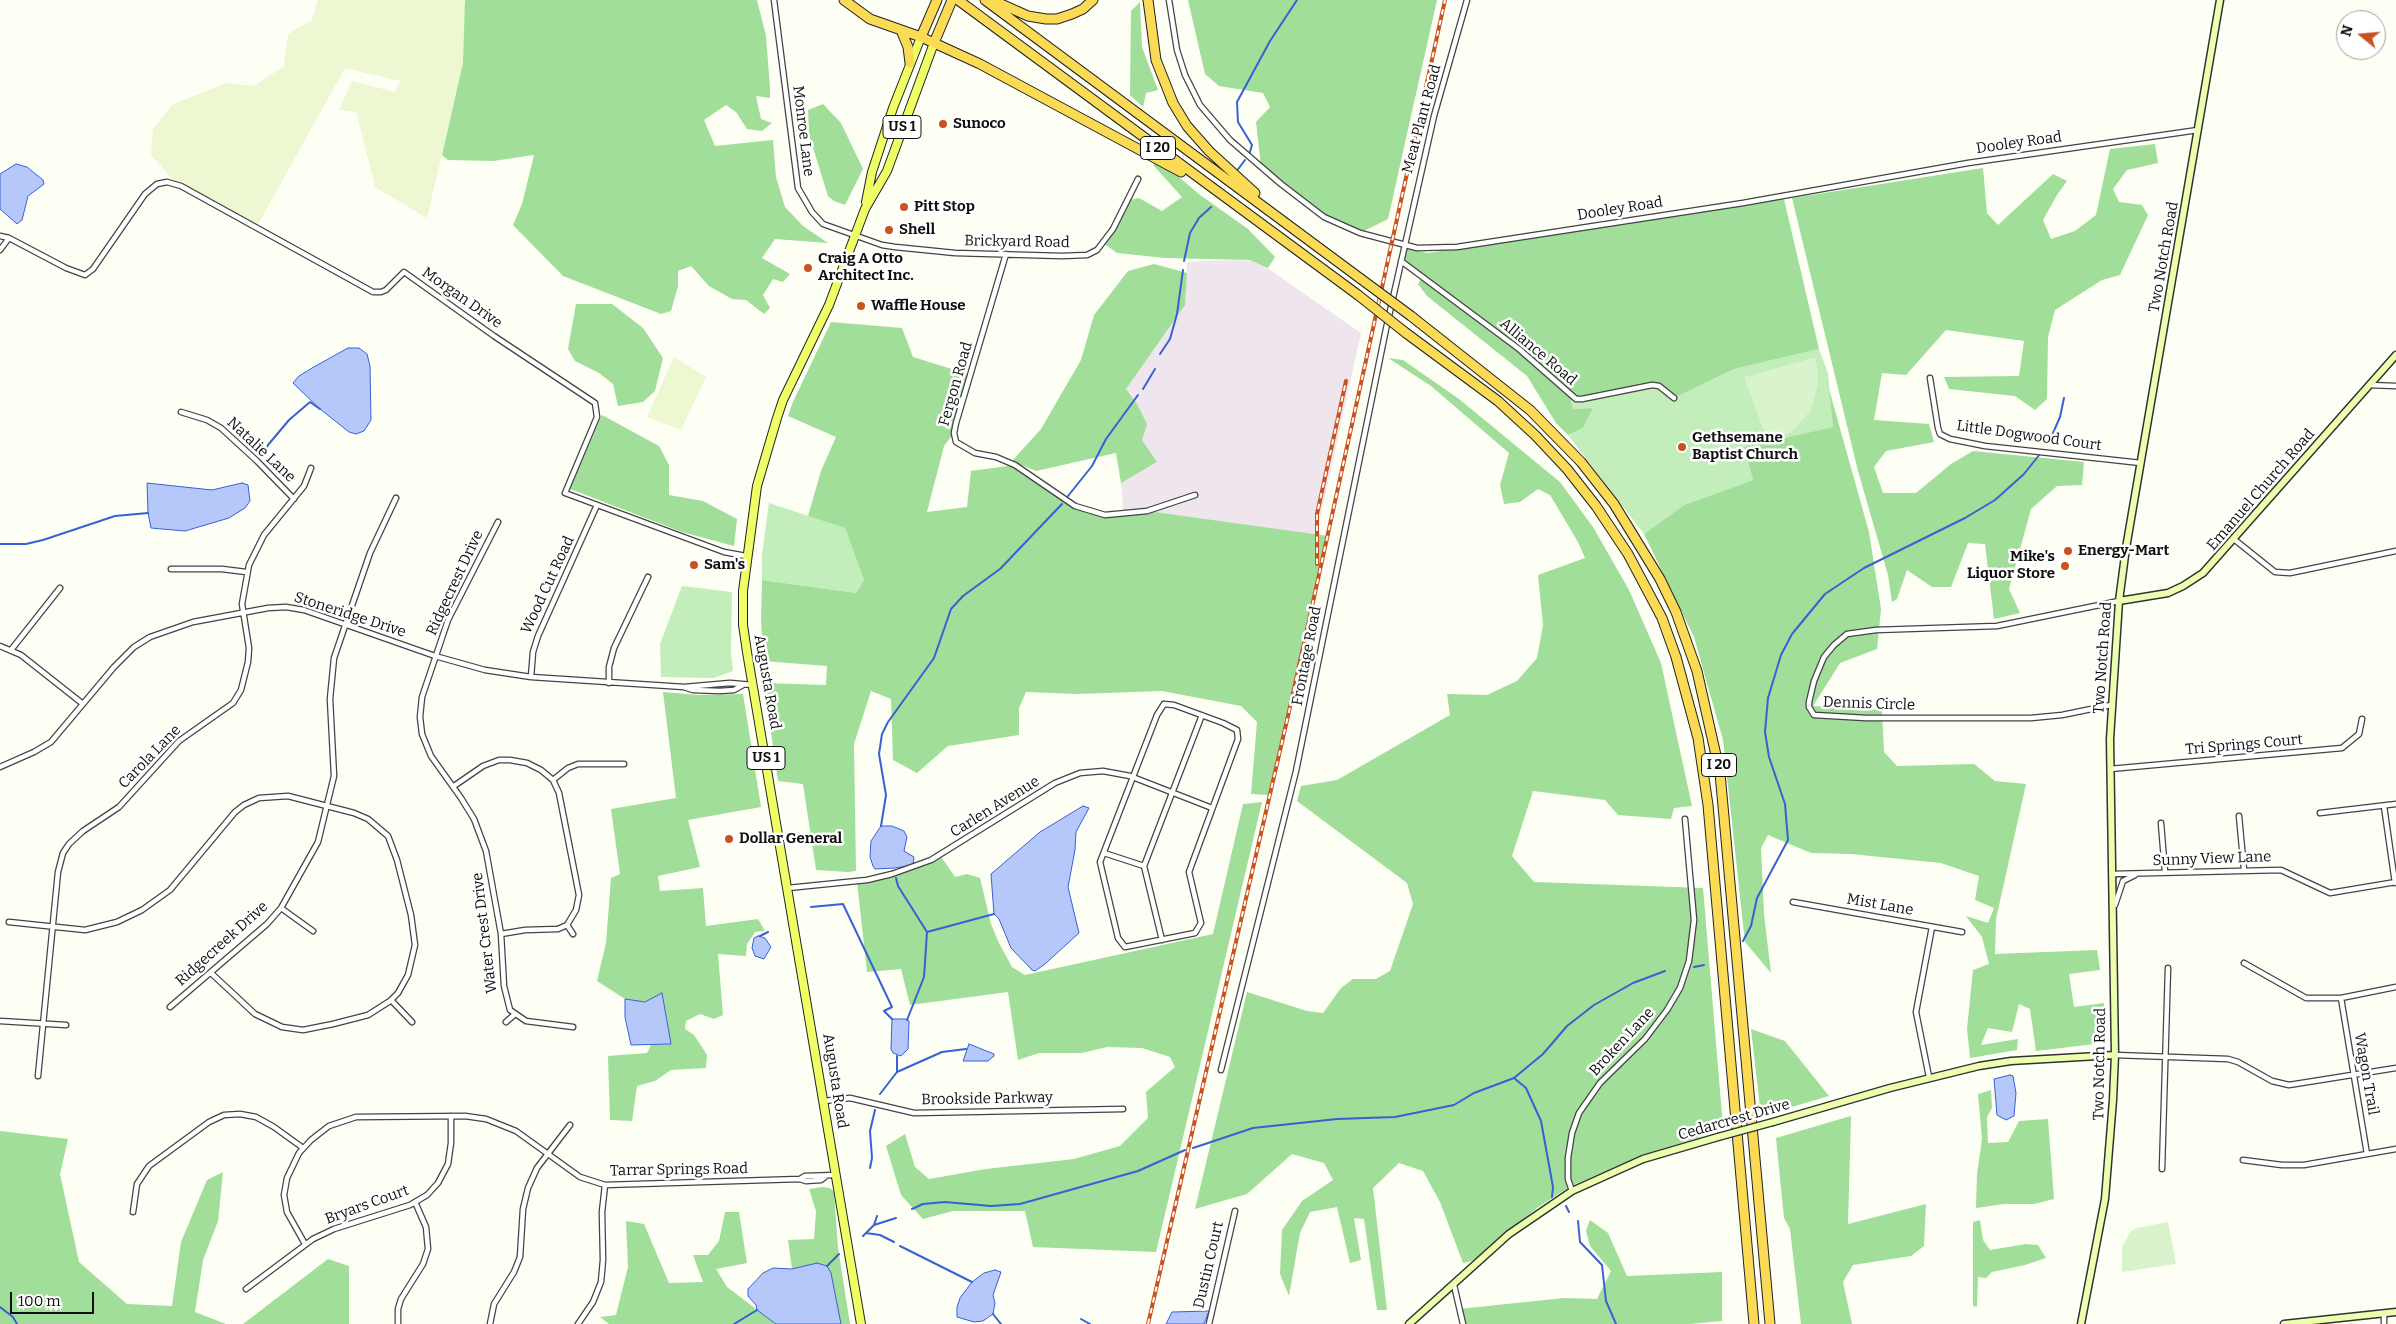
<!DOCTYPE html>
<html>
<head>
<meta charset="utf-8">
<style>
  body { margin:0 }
  #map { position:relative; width:2396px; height:1324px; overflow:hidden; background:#fdfff4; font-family:Bitter,serif }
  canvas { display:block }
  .north { position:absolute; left:2336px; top:10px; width:50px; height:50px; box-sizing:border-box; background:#fff; border:1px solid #9f9f9f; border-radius:50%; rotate:287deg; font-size:14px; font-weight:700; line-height:20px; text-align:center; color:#101010 }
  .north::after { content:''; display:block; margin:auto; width:18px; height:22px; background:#c95320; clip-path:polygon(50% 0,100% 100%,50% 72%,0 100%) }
  .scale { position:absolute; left:10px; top:1292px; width:84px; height:22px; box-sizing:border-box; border:2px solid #101010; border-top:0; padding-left:6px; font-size:15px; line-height:18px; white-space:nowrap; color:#101010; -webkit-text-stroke:4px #fff; paint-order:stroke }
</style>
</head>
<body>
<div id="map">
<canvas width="2396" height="1324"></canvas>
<div class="north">N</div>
<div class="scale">100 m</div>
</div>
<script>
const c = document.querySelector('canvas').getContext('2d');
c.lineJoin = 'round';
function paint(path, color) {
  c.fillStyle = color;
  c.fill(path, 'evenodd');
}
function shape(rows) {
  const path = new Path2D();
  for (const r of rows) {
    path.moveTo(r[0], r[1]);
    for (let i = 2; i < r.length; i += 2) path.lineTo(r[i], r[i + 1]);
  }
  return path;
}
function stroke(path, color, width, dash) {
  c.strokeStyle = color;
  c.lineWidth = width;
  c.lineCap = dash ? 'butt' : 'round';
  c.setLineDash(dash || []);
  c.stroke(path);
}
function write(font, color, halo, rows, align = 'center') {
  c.font = font + ' Bitter,serif';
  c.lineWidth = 5;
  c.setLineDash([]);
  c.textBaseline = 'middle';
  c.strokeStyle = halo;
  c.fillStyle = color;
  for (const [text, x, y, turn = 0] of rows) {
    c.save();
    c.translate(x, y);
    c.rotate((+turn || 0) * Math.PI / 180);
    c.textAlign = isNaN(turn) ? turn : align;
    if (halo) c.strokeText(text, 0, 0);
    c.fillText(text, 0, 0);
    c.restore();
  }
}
const industrial = shape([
  [1229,260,1257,261,1361,333,1315,542,1124,517,1121,483,1157,462,1142,440,1137,404,1126,389,1185,305,1187,262]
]);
const farmland = shape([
  [318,0,463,0,466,3,463,63,427,218,375,187,356,112,339,110,352,81,395,92,400,81,345,68,256,228,177,184,151,155,153,129,173,104,227,83,254,86,284,66,288,34,312,20],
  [674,357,706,377,681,430,647,417]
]);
const green = shape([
  [1819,349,1828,373,1833,427,1744,447,1753,480,1684,505,1644,534,1568,435,1583,428,1593,408,1573,409,1570,395,1659,386,1674,398,1734,369],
  [769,503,845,528,864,580,856,593,762,580,762,555],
  [682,586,732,592,731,652,733,671,714,678,661,677,660,644]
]);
const forest = shape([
  [465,0,757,0,766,36,770,88,770,98,756,96,761,119,772,123,762,131,747,129,736,112,726,105,704,120,715,146,773,140,776,177,785,207,803,226,828,243,775,239,762,258,790,274,783,282,773,279,763,295,770,308,764,314,746,300,732,299,709,286,691,266,678,271,678,286,671,311,661,314,563,276,513,225,522,204,534,155,493,161,448,160,442,155,463,63],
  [1188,0,1437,0,1388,219,1360,233,1324,217,1261,166,1256,122,1270,107,1263,93,1219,86,1205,74],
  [1140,2,1142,47,1158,90,1146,93,1143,107,1130,95,1131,11],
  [823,104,841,123,863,169,845,205,834,201,828,196,809,135,808,110],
  [2155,144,2158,163,2127,170,2113,189,2119,202,2142,205,2148,215,2120,275,2102,280,2055,310,2048,337,2047,399,2035,410,2015,396,1949,389,1944,377,2019,376,2024,341,1946,330,1906,375,1882,373,1874,420,1929,424,1934,442,1886,451,1874,467,1883,493,1916,493,1951,464,1973,451,2084,462,2082,485,2057,486,2031,509,2009,589,2020,613,1994,619,1985,544,1968,543,1951,587,1932,587,1907,570,1897,599,1892,602,1888,575,1858,471,1792,198,1983,168,1987,213,1998,225,2053,174,2067,181,2057,195,2043,220,2051,239,2075,231,2096,215,2110,149],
  [1160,161,1200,195,1248,229,1275,257,1268,268,1250,260,1165,258,1117,253,1103,243,1128,200,1139,198,1162,211,1182,197,1153,165],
  [1784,199,1819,349,1734,369,1674,398,1652,385,1582,399,1570,396,1573,409,1593,408,1583,428,1568,435,1556,423,1527,376,1427,296,1418,284,1424,275,1404,260,1406,249,1428,253],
  [1154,264,1187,273,1185,305,1126,389,1137,404,1147,424,1142,440,1157,462,1121,483,1116,453,1036,471,1012,461,1041,429,1081,360,1094,315,1128,271],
  [576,304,612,304,643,328,663,358,655,391,643,402,618,406,613,384,599,373,575,361,568,349],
  [831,322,902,328,913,357,971,375,954,433,944,446,927,512,967,507,971,471,1015,465,1066,501,1105,515,1147,511,1328,536,1269,795,1251,794,1257,722,1241,706,1162,691,1077,694,1026,692,1019,708,1019,735,948,746,917,773,893,760,891,699,871,691,854,744,856,871,848,872,816,870,803,784,778,781,764,683,826,685,827,666,763,661,761,620,762,580,856,593,864,580,845,528,808,516,821,471,836,437,788,416,792,404],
  [1388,358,1403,360,1459,399,1560,482,1593,527,1629,590,1661,663,1692,806,1674,808,1671,819,1618,815,1605,800,1533,791,1512,856,1534,882,1703,888,1723,1127,1698,1138,1642,1155,1569,1187,1537,1208,1472,1261,1463,1263,1440,1202,1423,1171,1399,1163,1373,1188,1387,1310,1377,1310,1364,1219,1354,1218,1361,1260,1350,1263,1337,1207,1310,1212,1300,1233,1289,1296,1280,1274,1282,1230,1302,1201,1333,1180,1324,1163,1292,1154,1247,1194,1195,1209,1247,992,1307,1011,1323,1013,1341,988,1353,979,1376,979,1390,971,1413,904,1407,883,1297,801,1301,786,1337,780,1450,715,1447,694,1487,695,1517,681,1537,658,1543,625,1538,575,1585,558,1578,542,1550,495,1538,489,1520,502,1504,504,1500,485,1509,453,1431,386],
  [1829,389,1869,532,1881,609,1877,649,1840,663,1813,706,1882,710,1884,752,1897,766,1974,764,1995,781,2026,784,1996,919,1995,954,2097,950,2100,970,2069,974,2074,1007,2104,1003,2103,1043,2036,1051,2030,1009,2019,1004,2012,1032,1988,1028,1981,1045,2018,1039,2017,1050,1970,1058,1967,1029,1973,970,1989,964,1982,937,1966,916,1988,923,1994,908,1975,900,1979,876,1941,863,1851,854,1811,853,1768,835,1761,848,1764,914,1771,973,1745,942,1723,740,1694,637,1644,534,1684,505,1753,480,1744,447,1833,427],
  [602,415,659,446,669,465,669,495,703,501,737,519,734,546,682,532,570,489],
  [663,692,699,695,743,694,761,807,688,820,700,867,658,876,660,891,703,888,706,926,758,919,765,931,755,932,747,944,746,956,718,954,723,1015,714,1019,700,1014,686,1021,685,1029,694,1035,707,1055,706,1068,671,1070,655,1081,637,1086,632,1121,610,1120,608,1056,647,1053,651,1045,671,1044,662,993,645,1002,625,999,597,981,606,943,611,878,620,874,611,809,676,798],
  [1262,802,1156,1252,1033,1247,1025,1211,953,1211,923,1219,901,1195,886,1146,905,1134,915,1167,929,1179,986,1169,1074,1159,1120,1146,1148,1118,1146,1092,1175,1067,1170,1057,1142,1048,1107,1047,1082,1053,1039,1053,1018,1060,1008,992,910,1005,901,969,867,972,857,882,940,855,955,877,967,874,980,878,991,924,999,943,1012,967,1025,975,1213,934,1243,804],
  [1751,1029,1785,1041,1829,1096,1761,1116],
  [1991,1090,1992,1108,1987,1117,1988,1143,2008,1142,2019,1121,2048,1119,2054,1199,2034,1204,2004,1204,1976,1208,1977,1174,1982,1139,1978,1094],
  [1851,1116,1848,1224,1926,1204,1924,1246,1911,1256,1853,1265,1843,1282,1852,1324,1801,1324,1790,1229,1784,1218,1776,1138],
  [0,1131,68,1139,60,1174,79,1262,127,1304,172,1306,181,1242,207,1180,223,1172,218,1221,203,1260,195,1312,226,1324,0,1324],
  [822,1187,830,1188,834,1192,838,1248,850,1324,841,1324,833,1291,799,1268,792,1269,788,1240,814,1239,816,1211,809,1189],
  [725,1212,739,1212,747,1263,716,1269,727,1287,776,1324,609,1324,600,1317,616,1315,628,1267,626,1221,644,1224,669,1283,703,1282,693,1255,708,1255,719,1241],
  [1590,1220,1608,1233,1627,1276,1722,1272,1722,1321,1690,1324,1463,1324,1459,1309,1564,1298,1597,1299,1611,1271,1590,1246,1586,1231],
  [1980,1220,1983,1240,1990,1250,2026,1244,2038,1245,2046,1258,2025,1265,1992,1272,1986,1278,1978,1277,1977,1307,1973,1306,1973,1222],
  [328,1259,349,1266,349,1324,243,1324]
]);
const pitch = shape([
  [1813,358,1815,358,1817,365,1818,384,1811,410,1792,432,1777,438,1766,437,1744,377],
  [2168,1222,2176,1264,2122,1272,2122,1247,2130,1232,2136,1228]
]);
const water = shape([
  [16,164,27,167,43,180,44,184,28,196,22,220,17,224,0,209,0,174,16,164],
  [348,348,359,348,367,354,370,366,371,420,364,431,356,434,349,432,320,409,293,383,299,376,312,368,348,348],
  [242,483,248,485,250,501,245,508,229,518,185,531,151,528,148,513,147,483,212,490,242,483],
  [1083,806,1089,808,1076,832,1075,850,1068,887,1079,933,1045,964,1035,971,1032,970,1011,948,999,919,994,914,991,874,1040,832,1083,806],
  [881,826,892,826,904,831,907,837,904,851,914,857,913,865,895,868,875,869,873,866,870,857,871,841,881,826],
  [758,936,765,938,771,947,764,959,755,956,752,948,754,938,758,936],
  [662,993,671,1044,631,1045,625,1017,625,999,645,1002,662,993],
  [892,1019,906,1019,909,1021,908,1049,901,1056,893,1053,891,1049,892,1019],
  [969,1044,994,1054,994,1056,988,1061,963,1061,969,1044],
  [2010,1075,2013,1076,2016,1093,2014,1116,2006,1120,1997,1115,1994,1079,2010,1075],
  [817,1263,827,1266,831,1273,841,1324,776,1324,757,1310,756,1305,748,1296,748,1289,763,1273,773,1268,792,1269,817,1263],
  [995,1270,1001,1272,993,1295,995,1303,993,1314,983,1321,974,1322,957,1317,957,1307,960,1298,972,1282,984,1273,995,1270],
  [1209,1311,1204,1324,1166,1324,1172,1312,1209,1311]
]);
const stream = shape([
  [1249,155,1252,145,1238,122,1237,102,1270,41,1297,0],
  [1236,172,1245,160],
  [1184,261,1190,233,1199,218,1211,207],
  [1160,354,1170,339,1177,314,1183,270],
  [1143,389,1155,369],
  [2050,440,2060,417,2064,398],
  [264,455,268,445,289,420,310,402,320,409],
  [1068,496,1092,466,1106,439,1138,395],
  [0,544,26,544,43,540,115,516,148,513],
  [881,826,886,795,879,754,882,734,888,722,934,658,951,609,963,596,1000,569,1062,504],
  [896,878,898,886,927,932,924,977,907,1020],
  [811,907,843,904,892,1007,884,1011,892,1019],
  [927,932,994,914],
  [760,936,768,932],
  [1743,941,1751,926,1757,898,1788,840,1785,804,1769,757,1765,732,1768,698,1781,655,1792,634,1825,594,1864,568,1965,518,1995,500,2024,474,2040,454],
  [1694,967,1704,965],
  [897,1072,897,1056],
  [1514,1078,1526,1088,1541,1121,1553,1187,1552,1197],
  [880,1094,897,1072,942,1052,966,1049],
  [1193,1148,1253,1128,1337,1119,1395,1117,1454,1105,1474,1093,1514,1078,1543,1054,1567,1026,1594,1005,1633,983,1665,971],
  [870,1168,872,1158,870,1131,875,1110],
  [1566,1206,1569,1212],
  [912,1209,923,1204,945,1202,991,1206,1020,1204,1138,1171,1185,1150],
  [1578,1221,1580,1242,1602,1265,1606,1301,1616,1324],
  [874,1225,877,1216],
  [866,1233,880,1235,894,1242],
  [863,1236,874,1225,896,1218],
  [900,1246,972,1282],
  [827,1266,839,1254],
  [0,1307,13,1317,17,1324],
  [993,1314,1001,1324],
  [1081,1319,1090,1324],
  [734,1324,757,1310]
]);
const street = shape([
  [774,0,798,188,812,212,823,224,882,245,895,247,955,253,1062,256,1087,255,1097,250,1113,229,1138,179],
  [1169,0,1177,50,1185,75,1200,105,1230,140,1281,184,1324,217,1360,233,1417,248,1457,247,1743,203,1968,163,2198,130],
  [0,236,9,238,66,268,85,275,93,269,145,194,157,184,167,182,181,186,373,292,381,292,386,290,404,272,494,336,595,403,597,417,565,493,724,552,746,556],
  [0,250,9,238],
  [1006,254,956,423,954,433,956,442,975,453,996,457,1015,465,1075,506,1105,515,1147,511,1195,495],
  [1401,261,1519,349,1576,399,1582,399,1652,385,1659,386,1674,398],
  [1930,378,1938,428,1940,434,1950,439,1985,446,2141,463],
  [2369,385,2396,386],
  [181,412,207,420,221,428,257,461,294,499],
  [498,522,448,620,422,697,420,717,422,734,431,756,461,798,474,819,486,851,501,934,504,986,510,1010,526,1021,573,1027],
  [2235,540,2275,572,2290,573,2396,551],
  [171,569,222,569,246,572],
  [0,646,21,655,83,704],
  [11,650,60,588],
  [531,677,533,652,538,636,597,505],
  [609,683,609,667,614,648,648,577],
  [743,685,734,690,720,691,693,690,684,687,730,683,753,685],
  [1164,704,1174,705,1223,723,1237,730,1238,739,1189,872,1201,923,1195,933,1125,947,1118,938,1100,862,1157,715,1164,704],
  [2111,705,2062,715,2031,718,1866,718,1814,715,1809,707,1809,702,1814,681,1824,657,1834,645,1847,634,1876,630,1997,626,2119,601],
  [0,767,34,752,51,742,114,667,134,647,150,637,193,622,268,608,286,607,304,610,435,656,485,670,531,677,684,687],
  [2110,769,2342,748,2359,734,2362,719],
  [553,780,568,768,578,764,624,764],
  [454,786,483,766,499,760,510,760,527,763,541,770,553,780,559,793,579,895,576,910,567,925,558,929,525,930,501,934],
  [2384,806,2395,883],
  [2320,813,2396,804],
  [2239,816,2244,870],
  [2161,823,2165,872],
  [1104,853,1144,866],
  [2112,874,2281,870,2330,893,2396,882],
  [788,888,867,880,892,874,931,860,1055,783,1080,773,1103,771,1130,776,1212,808],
  [1793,902,1962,932],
  [2115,905,2123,881,2135,875],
  [281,908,313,931],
  [9,922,85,930,117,922,142,910,170,890,235,812,244,805,259,798,288,796,354,813,368,819,388,836,397,860,411,915,415,945,408,975,398,993,390,1001,368,1015,333,1024,303,1030,282,1027,255,1014,211,973],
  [567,925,573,934],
  [1162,940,1144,866,1202,715],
  [2244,963,2306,998,2341,998,2396,987],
  [2341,998,2367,1154],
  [391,1000,412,1022],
  [170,1007,267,924,281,908,318,842,334,776,330,699,334,658,370,553,396,498],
  [0,1021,66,1025],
  [506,1022,514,1015],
  [2115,1055,2228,1059,2238,1062,2272,1081,2289,1085,2396,1068],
  [1221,1070,1296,771,1386,329,1434,116,1467,0],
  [38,1076,58,872,63,853,69,844,83,831,119,807,179,741,233,703,241,690,248,662,249,648,242,604,249,565,264,535,304,486,311,468],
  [1929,1077,1916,1012,1932,927],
  [824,1101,850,1098,914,1113,1123,1109],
  [2243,1160,2282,1165,2304,1165,2396,1149],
  [2162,1169,2168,968],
  [800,1179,805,1176,836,1175],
  [1572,1191,1568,1179,1568,1158,1572,1133,1579,1113,1600,1083,1645,1039,1667,1010,1680,988,1689,961,1694,920,1685,819],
  [133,1212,137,1184,149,1166,209,1122,224,1115,240,1114,256,1117,274,1127,303,1148],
  [305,1244,287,1212,284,1195,287,1178,299,1153,311,1140,329,1126,356,1117,465,1116,486,1119,516,1131,580,1177,605,1185,800,1179,806,1181,821,1180,826,1176],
  [1454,1285,1463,1324],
  [246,1289,313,1239,334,1229,410,1205,427,1195,438,1183,448,1164,451,1143,451,1116],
  [398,1324,398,1309,401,1299,423,1264,428,1249,426,1227,415,1202],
  [490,1324,494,1304,514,1272,520,1257,523,1209,528,1188,537,1168,570,1125],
  [578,1324,593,1302,601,1282,603,1260,602,1212,605,1185],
  [1209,1324,1235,1211],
  [2384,1324,2384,1314]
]);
const secondary = shape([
  [2119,601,2168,593,2183,586,2203,573,2396,355],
  [1773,1122,1890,1088,1979,1066,2011,1061,2115,1055],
  [1409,1324,1509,1234,1572,1191,1643,1159,1718,1137],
  [2081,1324,2105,1199,2113,1100,2115,1055,2110,739,2119,601,2126,548,2220,0],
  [2284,1324,2396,1312]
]);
const primary = shape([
  [866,202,872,172,893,108,921,37],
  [861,1324,747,652,743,625,743,591,757,486,777,418,783,400,829,305,865,209,887,171,934,43]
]);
const highway = shape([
  [844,0,870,19,921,37,980,64,1181,172],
  [958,0,1358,295],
  [985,0,1361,279],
  [992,0,1028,16,1046,19,1057,19,1072,14,1083,9,1093,0],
  [1148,0,1156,60,1173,103,1187,126,1209,151,1255,193],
  [901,30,908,47,910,63],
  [921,37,937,0],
  [934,43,952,0],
  [1411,316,1530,410,1581,462,1614,504,1660,579,1676,612,1697,671,1720,773,1770,1324],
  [1406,333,1498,401,1535,435,1567,469,1596,506,1628,554,1662,618,1676,657,1698,738,1708,805,1754,1324]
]);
const rail = shape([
  [1317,564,1317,514,1346,381],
  [1148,1324,1288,716,1445,0]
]);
const secondaryBridge = shape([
  [1718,1137,1773,1122]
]);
const highwayBridge = shape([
  [1361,279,1411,316],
  [1358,295,1406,333]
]);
const markers = [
  [943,124,5,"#c95320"],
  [904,207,5,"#c95320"],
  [889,230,5,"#c95320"],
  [808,268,5,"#c95320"],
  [861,306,5,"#c95320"],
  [1682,447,5,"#c95320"],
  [2068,551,5,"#c95320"],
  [694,565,5,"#c95320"],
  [2065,566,5,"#c95320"],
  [729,839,5,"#c95320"]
];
const shields = [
  [902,127,38],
  [1158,148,35],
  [766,758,38],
  [1719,765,35]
];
const shieldNames = [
  ["US 1",902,127],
  ["I 20",1158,148],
  ["US 1",766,758],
  ["I 20",1719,765]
];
const streetNames = [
  ["Meat Plant Road",1422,119,-75],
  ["Monroe Lane",803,131,83],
  ["Dooley Road",2019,143,-8],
  ["Dooley Road",1620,209,-9],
  ["Brickyard Road",1017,242,1],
  ["Two Notch Road",2164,257,-80],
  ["Morgan Drive",462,298,35],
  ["Alliance Road",1538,352,40],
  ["Fergon Road",956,384,-74],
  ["Little Dogwood Court",2029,436,8],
  ["Natalie Lane",261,450,43],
  ["Emanuel Church Road",2261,490,-49],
  ["Ridgecrest Drive",455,583,-65],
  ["Wood Cut Road",548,585,-65],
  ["Stoneridge Drive",350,615,18],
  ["Frontage Road",1307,656,-79],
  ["Two Notch Road",2103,658,-86],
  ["Augusta Road",767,682,80],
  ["Dennis Circle",1869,704,2],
  ["Tri Springs Court",2244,745,-5],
  ["Carola Lane",150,757,-46],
  ["Carlen Avenue",995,807,-32],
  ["Sunny View Lane",2212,859,-2],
  ["Mist Lane",1880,905,10],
  ["Water Crest Drive",485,933,-97],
  ["Ridgecreek Drive",222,944,-42],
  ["Broken Lane",1622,1042,-47],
  ["Two Notch Road",2100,1064,-89],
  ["Wagon Trail",2366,1074,80],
  ["Augusta Road",835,1081,81],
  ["Brookside Parkway",987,1099,-1],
  ["Cedarcrest Drive",1734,1120,-16],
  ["Tarrar Springs Road",679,1170,-1],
  ["Bryars Court",367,1205,-20],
  ["Dustin Court",1209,1265,-77]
];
const poiNames = [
  ["Sunoco",953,124],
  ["Pitt Stop",914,207],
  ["Shell",899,230],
  ["Craig A Otto",818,259],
  ["Architect Inc.",818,276],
  ["Waffle House",871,306],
  ["Gethsemane",1692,438],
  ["Baptist Church",1692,455],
  ["Energy-Mart",2078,551],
  ["Mike's",2055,557,"right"],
  ["Liquor Store",2055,574,"right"],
  ["Sam's",704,565],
  ["Dollar General",739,839]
];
paint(industrial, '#efe5ed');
paint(farmland, '#edf7d2');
paint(green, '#c3edba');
paint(forest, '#a0de99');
paint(pitch, '#d9f3cd');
paint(water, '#b6c8f9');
stroke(water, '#3960d4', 1);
stroke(stream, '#3960d4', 2);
stroke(street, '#434343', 7);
stroke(secondary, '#323232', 9);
stroke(primary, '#212121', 10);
stroke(highway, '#212121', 11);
stroke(street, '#fff', 4.5);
stroke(secondary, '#ecffaf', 6);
stroke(primary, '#eefe64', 8);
stroke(highway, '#fbdb56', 9);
stroke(rail, '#c95320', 4);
stroke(rail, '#fff', 2, [5.5]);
stroke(secondaryBridge, '#323232', 9, []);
stroke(highwayBridge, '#212121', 11, []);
stroke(secondaryBridge, '#ecffaf', 6);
stroke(highwayBridge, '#fbdb56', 9);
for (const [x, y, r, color] of markers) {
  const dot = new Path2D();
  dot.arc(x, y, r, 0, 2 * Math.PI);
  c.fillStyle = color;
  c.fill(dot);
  stroke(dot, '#fff', 2);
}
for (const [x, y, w] of shields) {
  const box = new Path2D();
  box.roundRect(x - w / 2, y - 11.5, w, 23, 4);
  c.fillStyle = '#fff';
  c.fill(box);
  stroke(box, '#101010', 1);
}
write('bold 14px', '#101010', null, shieldNames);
write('15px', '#101010', '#fff', streetNames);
write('bold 15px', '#101010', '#fff', poiNames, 'left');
</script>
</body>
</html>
